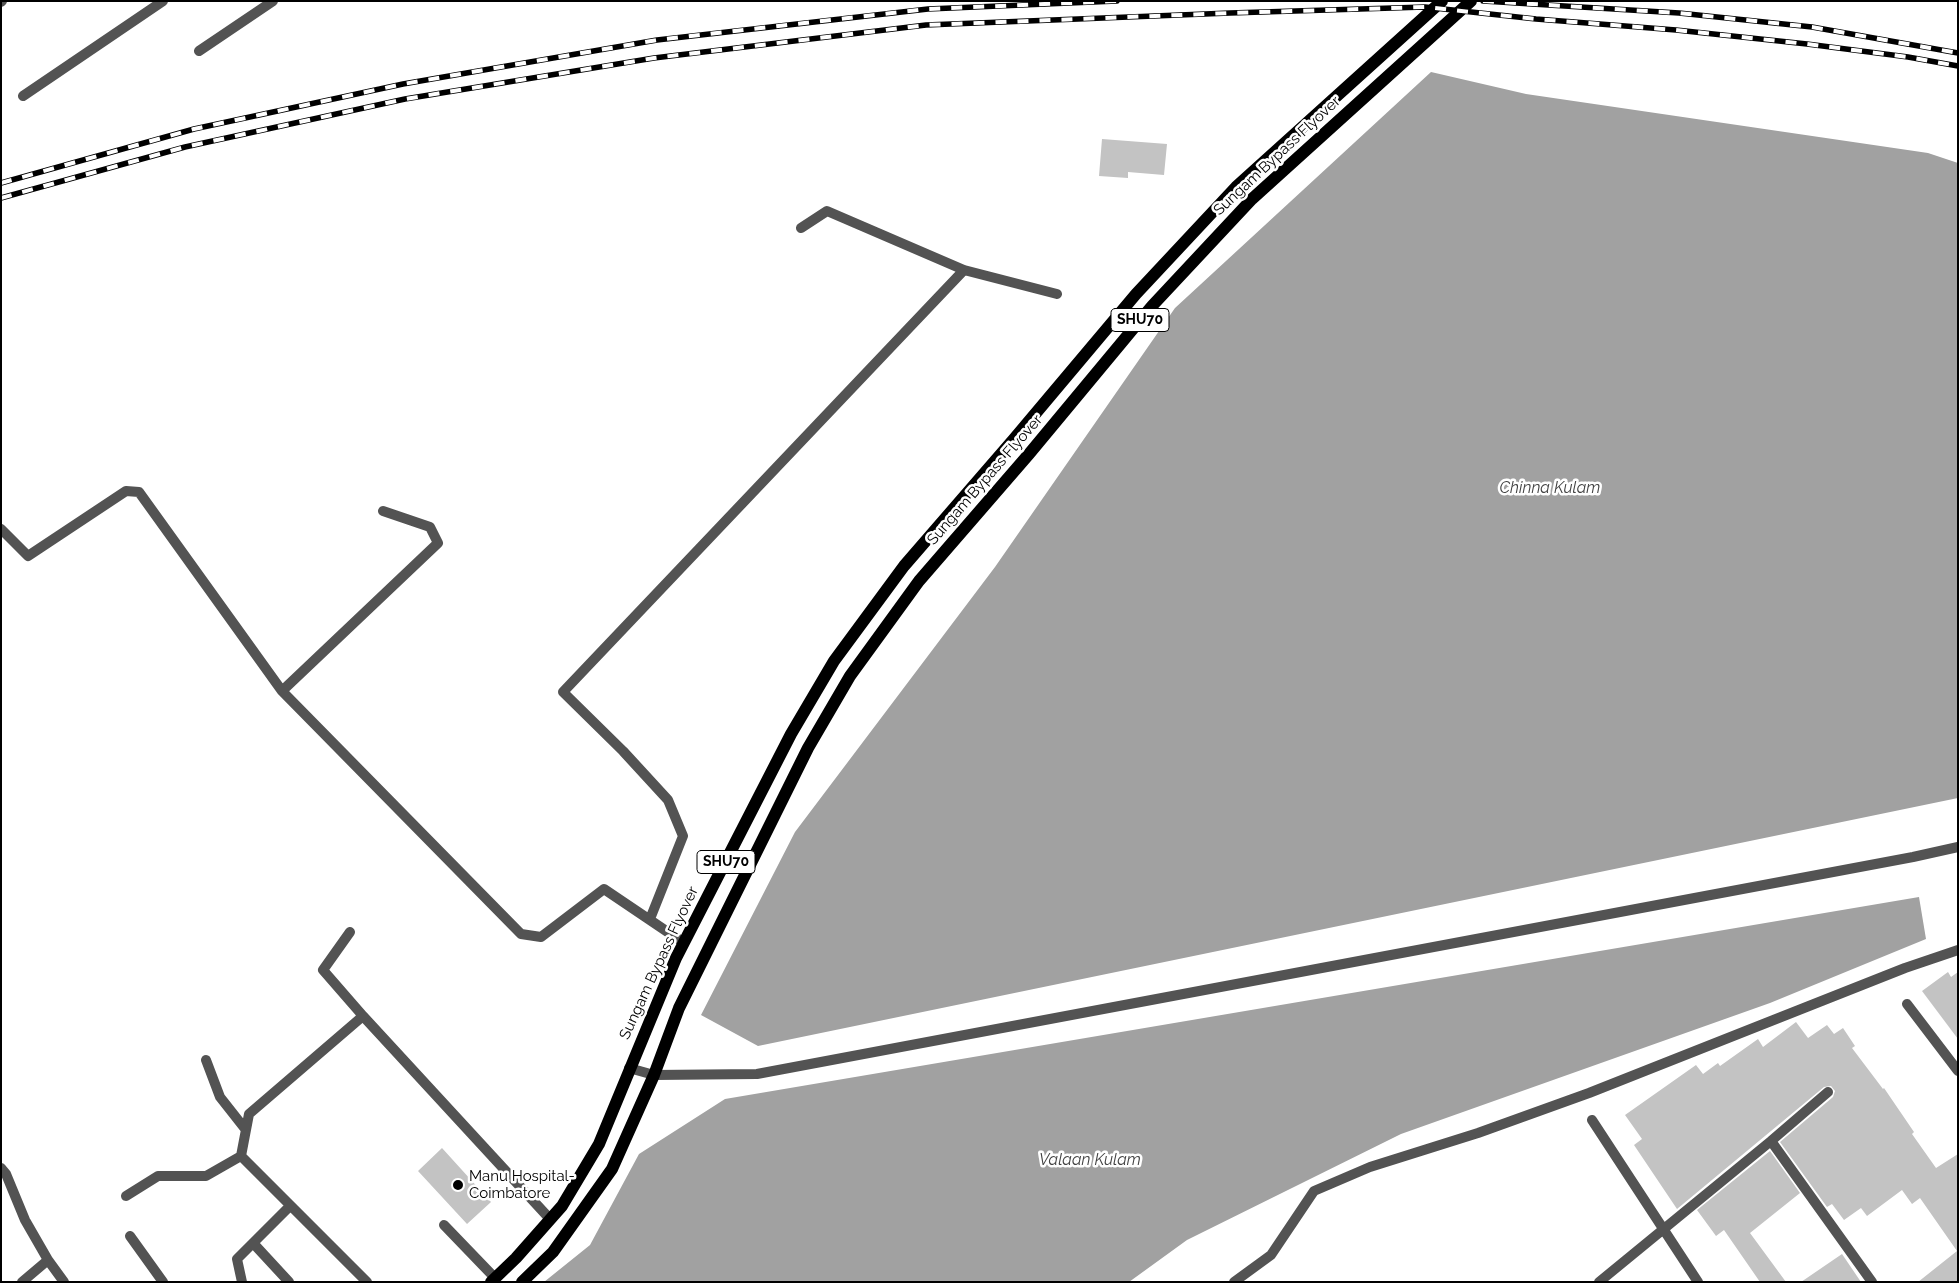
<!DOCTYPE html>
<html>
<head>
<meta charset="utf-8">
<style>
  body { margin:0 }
  #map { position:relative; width:1959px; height:1283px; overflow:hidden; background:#fff; font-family:Raleway,sans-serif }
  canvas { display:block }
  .frame { position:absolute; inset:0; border:2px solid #000; pointer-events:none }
</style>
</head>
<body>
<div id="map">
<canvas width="1959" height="1283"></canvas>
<div class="frame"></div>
</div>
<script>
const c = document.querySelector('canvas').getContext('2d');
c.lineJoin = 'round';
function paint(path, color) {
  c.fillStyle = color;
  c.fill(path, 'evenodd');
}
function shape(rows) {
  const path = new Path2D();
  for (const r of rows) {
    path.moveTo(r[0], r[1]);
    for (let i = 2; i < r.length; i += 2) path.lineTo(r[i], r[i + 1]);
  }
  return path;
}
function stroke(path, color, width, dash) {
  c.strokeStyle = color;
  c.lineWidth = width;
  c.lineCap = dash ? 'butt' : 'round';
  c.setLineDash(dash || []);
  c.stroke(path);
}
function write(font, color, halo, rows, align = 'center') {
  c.font = font + ' Raleway,sans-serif';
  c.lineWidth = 5;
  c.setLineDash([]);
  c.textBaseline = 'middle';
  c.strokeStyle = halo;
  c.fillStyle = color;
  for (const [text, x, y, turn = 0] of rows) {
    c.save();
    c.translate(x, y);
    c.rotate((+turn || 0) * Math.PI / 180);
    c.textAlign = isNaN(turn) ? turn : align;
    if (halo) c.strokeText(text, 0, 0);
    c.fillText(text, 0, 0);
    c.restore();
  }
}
const water = shape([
  [1431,72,1526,94,1928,153,1958,163,1958,798,758,1046,701,1015,795,832,995,567,1175,308],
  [1919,897,1926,939,1770,1003,1401,1134,1187,1240,1129,1282,544,1282,590,1245,639,1154,725,1099]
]);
const building = shape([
  [1102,139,1167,144,1164,175,1128,172,1128,178,1099,176],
  [1948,972,1951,977,1958,972,1958,1039,1922,991],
  [1796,1022,1808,1038,1827,1025,1834,1034,1843,1028,1855,1046,1852,1048,1883,1089,1884,1088,1914,1132,1912,1134,1936,1168,1958,1154,1958,1282,1918,1282,1957,1251,1920,1198,1912,1204,1902,1190,1867,1216,1861,1208,1844,1220,1832,1204,1827,1207,1780,1142,1833,1097,1835,1091,1831,1086,1824,1087,1677,1209,1634,1145,1642,1139,1625,1115,1696,1065,1703,1074,1718,1063,1720,1066,1758,1039,1763,1047],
  [442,1148,491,1202,467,1224,418,1171],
  [1770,1151,1800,1193,1750,1233,1786,1282,1760,1282,1724,1230,1716,1236,1697,1210],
  [1842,1254,1861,1282,1801,1282]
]);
const minor = shape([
  [1,2,2,1],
  [199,51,273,1],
  [23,96,163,1],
  [801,228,827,211,964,270,1057,294],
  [1,529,28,556,126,491,139,492,282,691,521,934,541,937,604,889,684,943],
  [282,691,438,543,430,527,383,511],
  [650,919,683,836,668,800,623,751,563,692,964,270],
  [350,932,323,970,363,1016,550,1219],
  [1907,1004,1958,1071],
  [206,1060,220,1097,246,1130],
  [1592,1120,1698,1282],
  [1771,1141,1872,1282],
  [241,1156,249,1114,363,1016],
  [1,1168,6,1174,25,1220,48,1260,64,1282],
  [126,1196,158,1176,206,1176,241,1156,367,1282],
  [444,1225,495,1278],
  [130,1236,163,1282],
  [253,1243,289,1282],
  [22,1282,48,1260],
  [242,1282,237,1259,290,1206],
  [1234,1282,1271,1255,1314,1191,1370,1167,1478,1133,1589,1093,1905,968,1958,950],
  [1599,1282,1771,1141,1828,1092]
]);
const tertiary = shape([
  [629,1068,654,1075,757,1074,1913,857,1958,847]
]);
const primary = shape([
  [491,1282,516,1258,562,1206,599,1144,676,958,791,734,834,661,904,566,1014,439,1136,294,1236,187,1442,1],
  [522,1282,553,1252,612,1169,654,1075,679,1008,808,748,850,676,919,581,1029,454,1152,306,1252,199,1471,1]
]);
const rail = shape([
  [1483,1,1679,13,1812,27,1958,53],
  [1,183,194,129,403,84,657,40,928,9,1117,1],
  [1,198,185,147,405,99,654,58,926,25,1230,13,1425,7,1536,19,1676,30,1807,44,1908,57,1958,66]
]);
const markers = [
  [458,1185,6,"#000"]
];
const shields = [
  [1140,320,58],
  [726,862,58]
];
const shieldNames = [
  ["SHU70",1140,320],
  ["SHU70",726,862]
];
const streetNames = [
  ["Sungam Bypass Flyover",1277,156,-43],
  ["Sungam Bypass Flyover",985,480,-49],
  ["Sungam Bypass Flyover",659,963,-65]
];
const poiNames = [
  ["Manu Hospital-",469,1176],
  ["Coimbatore",469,1193]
];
const waterNames = [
  ["Chinna Kulam",1550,488],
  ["Valaan Kulam",1090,1160]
];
paint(water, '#a1a1a1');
paint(building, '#c3c3c3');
stroke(minor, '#535353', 10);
stroke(tertiary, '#535353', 10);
stroke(primary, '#000', 12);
stroke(rail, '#000', 5.5);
stroke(rail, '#fff', 4, [11]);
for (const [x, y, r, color] of markers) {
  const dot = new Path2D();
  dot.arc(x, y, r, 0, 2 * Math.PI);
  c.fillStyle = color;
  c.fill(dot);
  stroke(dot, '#fff', 2);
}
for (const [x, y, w] of shields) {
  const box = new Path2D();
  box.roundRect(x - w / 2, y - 11.5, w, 23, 4);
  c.fillStyle = '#fff';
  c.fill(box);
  stroke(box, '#000', 1);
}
write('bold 14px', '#000', null, shieldNames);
write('15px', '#000', '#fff', streetNames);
write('15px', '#000', '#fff', poiNames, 'left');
write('italic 16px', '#424242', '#fff', waterNames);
</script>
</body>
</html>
